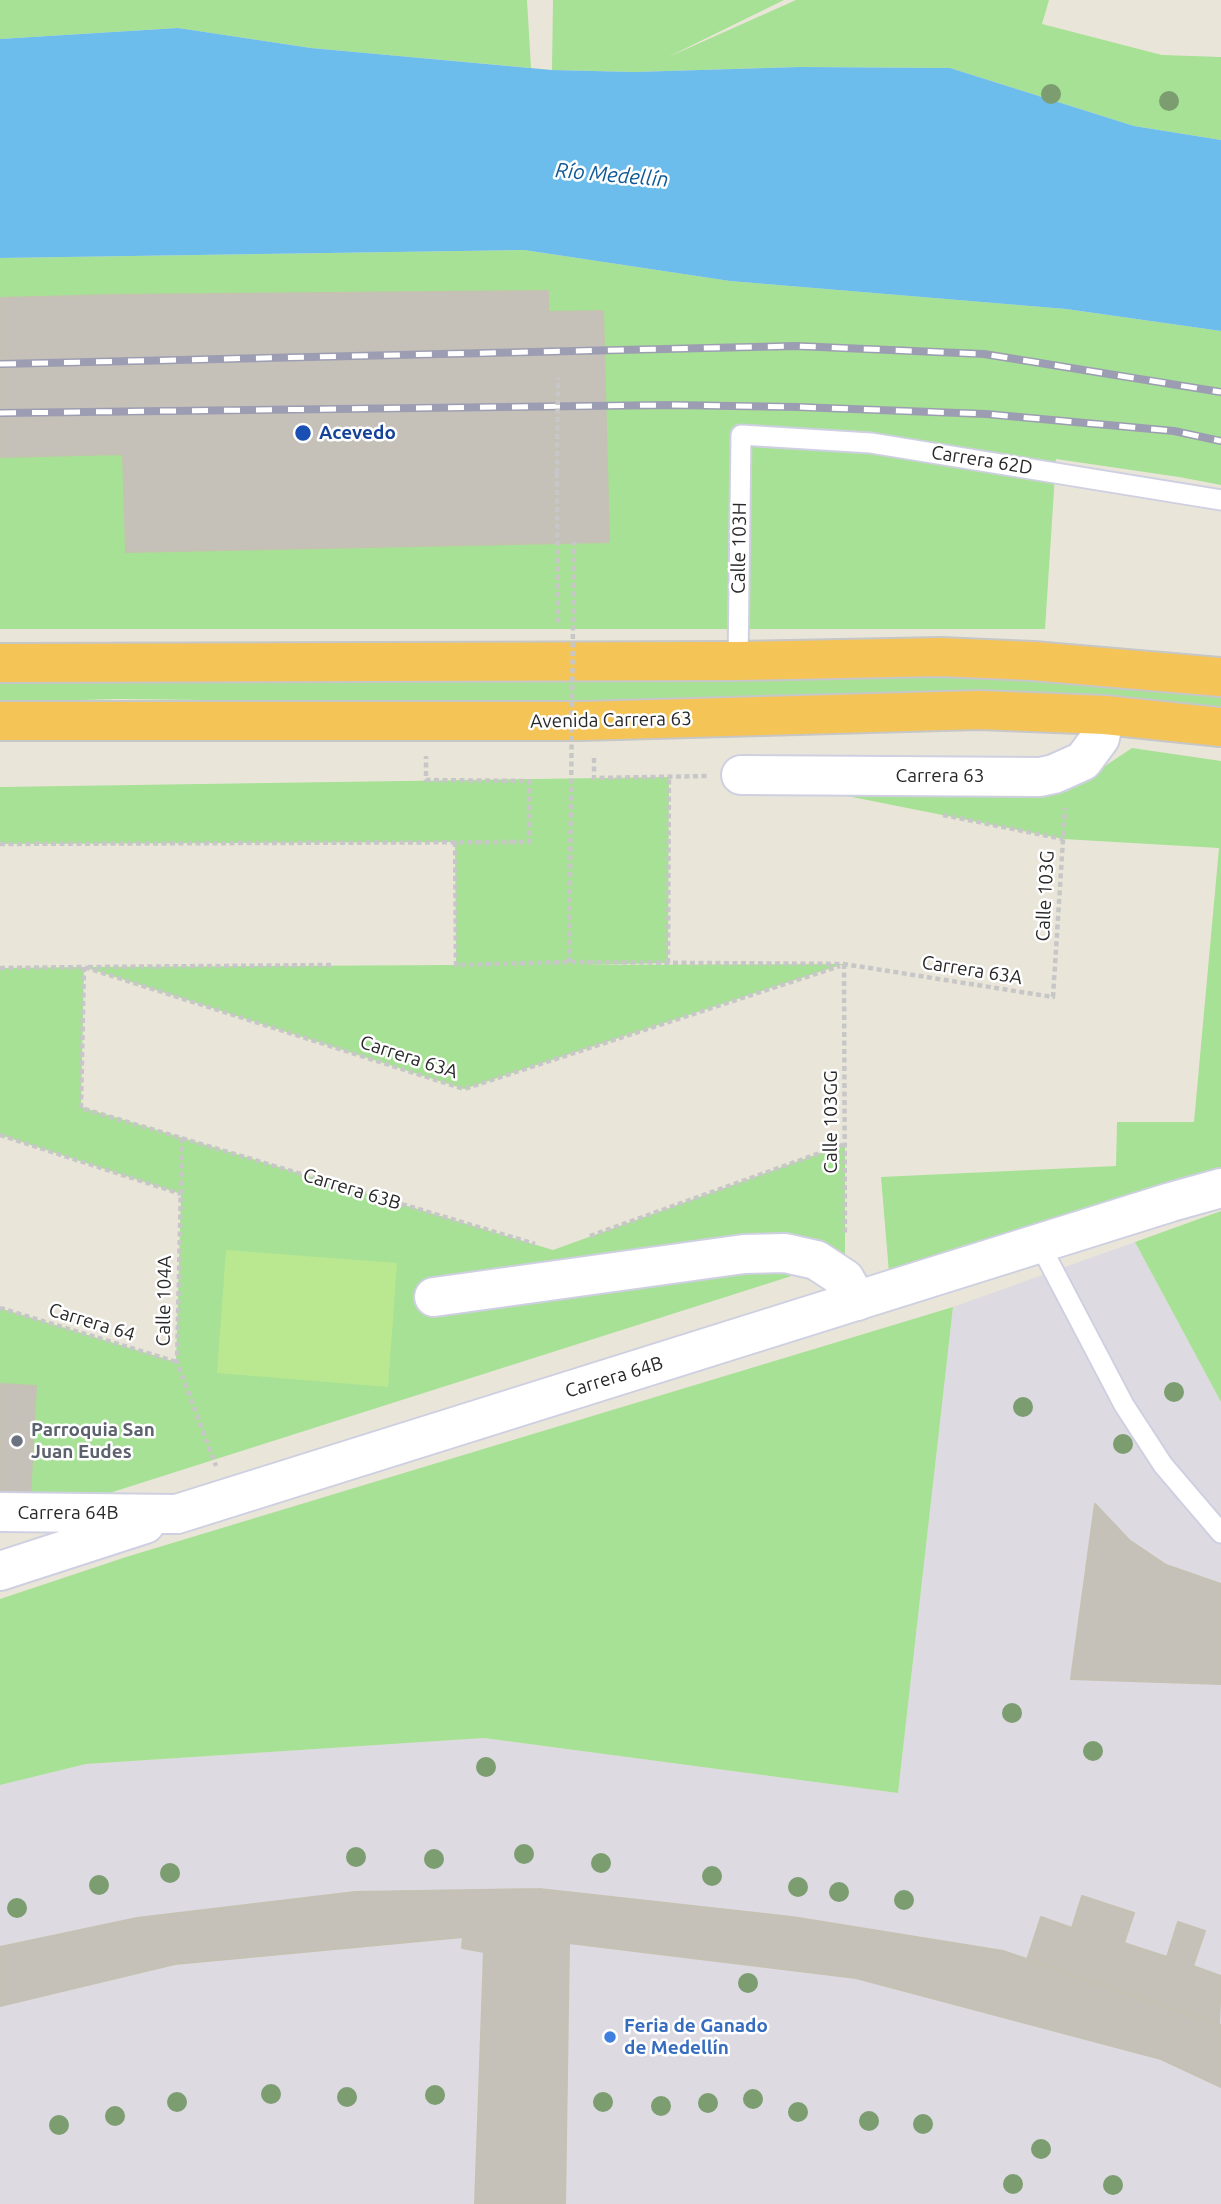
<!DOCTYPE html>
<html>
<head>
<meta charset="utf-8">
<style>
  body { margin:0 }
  canvas { display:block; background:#eae5d9 }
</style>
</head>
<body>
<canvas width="1221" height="2204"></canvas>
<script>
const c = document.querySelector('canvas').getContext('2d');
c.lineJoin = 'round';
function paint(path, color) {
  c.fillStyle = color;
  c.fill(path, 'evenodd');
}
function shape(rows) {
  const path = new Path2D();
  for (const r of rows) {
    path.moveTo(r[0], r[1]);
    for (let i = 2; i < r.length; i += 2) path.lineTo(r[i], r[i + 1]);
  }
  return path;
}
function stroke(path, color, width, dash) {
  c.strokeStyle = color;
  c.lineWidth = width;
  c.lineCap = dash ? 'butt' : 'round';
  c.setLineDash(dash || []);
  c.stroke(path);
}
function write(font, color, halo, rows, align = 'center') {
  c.font = font + ' Ubuntu,sans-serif';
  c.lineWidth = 5;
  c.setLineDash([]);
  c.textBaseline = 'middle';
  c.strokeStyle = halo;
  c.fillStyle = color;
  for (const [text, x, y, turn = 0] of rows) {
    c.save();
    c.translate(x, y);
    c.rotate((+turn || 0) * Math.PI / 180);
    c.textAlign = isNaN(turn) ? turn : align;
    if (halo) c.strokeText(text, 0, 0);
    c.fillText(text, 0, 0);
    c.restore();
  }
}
const industrial = shape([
  [1135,1242,1221,1402,1221,2204,0,2204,0,1785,86,1764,484,1738,898,1793,953,1307]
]);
const green = shape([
  [0,0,527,0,531,68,311,48,178,28,0,39],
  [553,0,784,0,666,58,796,0,1049,0,1042,24,1162,55,1221,57,1221,140,1134,126,950,68,799,67,634,72,552,70],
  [524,250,730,281,1066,309,1221,331,1221,485,1179,477,1056,459,1045,629,0,629,0,457,123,454,126,552,609,541,603,311,548,312,547,291,0,301,0,258],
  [809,677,1062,679,1221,694,1221,713,669,702,367,702,120,699,0,702,0,682,442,681],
  [1132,748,1221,761,1221,1167,1083,1213,889,1273,881,1177,1116,1166,1117,1122,1194,1122,1219,848,1063,839,842,795,1066,792],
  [669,777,668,963,583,965,844,964,464,1089,84,967,81,1107,553,1250,845,1144,845,1259,78,1503,0,1498,0,1308,176,1362,181,1194,0,1135,0,968,84,967,456,965,455,842,0,844,0,787],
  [1221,1211,1221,1402,1135,1242],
  [953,1307,898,1793,484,1738,86,1764,0,1785,0,1599,126,1557]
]);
const pitch = shape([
  [226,1250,397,1263,388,1387,217,1373]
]);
const water = shape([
  [178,28,311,48,552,70,634,72,799,67,950,68,1134,126,1221,140,1221,331,1066,309,730,281,524,250,0,258,0,39]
]);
const building = shape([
  [548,291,548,312,603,311,609,542,126,552,123,454,0,457,0,298,113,295,548,291],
  [0,1384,36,1386,30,1498,0,1496,0,1384],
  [1095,1504,1129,1540,1166,1565,1221,1584,1221,1684,1071,1679,1095,1504],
  [539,1889,792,1917,1003,1951,1221,2025,1221,2087,1161,2059,856,1978,569,1943,565,2204,475,2204,484,1952,462,1948,463,1937,175,1964,0,2006,0,1947,137,1918,355,1892,539,1889],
  [1082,1896,1134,1913,1124,1943,1167,1957,1178,1922,1205,1931,1193,1966,1221,1976,1219,2025,1027,1960,1041,1917,1072,1928,1082,1896]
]);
const path = shape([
  [557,473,558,626],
  [594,758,594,778,708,776],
  [943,815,1063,839],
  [455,842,456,965,569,962,844,964,1053,997,1065,808],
  [0,844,529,842,529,781,426,780,426,756],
  [668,963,669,777],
  [844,964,845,1236],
  [84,967,81,1108,535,1244],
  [88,967,331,965],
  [0,968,84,967,464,1089,840,966],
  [0,1135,181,1194],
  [182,1138,177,1362,216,1466],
  [590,1236,845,1144],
  [0,1308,177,1362]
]);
const service = shape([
  [738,661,741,435,871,443,1221,500],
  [1039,1243,1124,1405,1163,1465,1221,1533]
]);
const minor = shape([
  [741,775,1040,777,1054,774,1083,761,1100,738,1105,715],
  [434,1297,744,1254,785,1253,816,1260,845,1279,857,1301]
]);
const secondary = shape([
  [0,1512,177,1514,1171,1202,1221,1188],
  [0,1571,145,1524]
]);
const trunk = shape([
  [0,663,738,661,941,657,1033,661,1221,677],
  [0,721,582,721,979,710,1105,715,1221,727]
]);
const rail = shape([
  [0,364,796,346,984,354,1221,392],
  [0,413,671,405,798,407,986,414,1174,431,1221,441]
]);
const pathBridge = shape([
  [557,473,558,378],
  [569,962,574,542]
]);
const trees = [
  [1051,94],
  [1169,101],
  [1174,1392],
  [1023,1407],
  [1123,1444],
  [1012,1713],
  [1093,1751],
  [486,1767],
  [524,1854],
  [356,1857],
  [434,1859],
  [601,1863],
  [170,1873],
  [712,1876],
  [99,1885],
  [798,1887],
  [839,1892],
  [904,1900],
  [17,1908],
  [748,1983],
  [271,2094],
  [435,2095],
  [347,2097],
  [753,2099],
  [177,2102],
  [603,2102],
  [708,2103],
  [661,2106],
  [798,2112],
  [115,2116],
  [869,2121],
  [923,2124],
  [59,2125],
  [1041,2149],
  [1013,2184],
  [1113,2185]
];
const markers = [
  [303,433,9,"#1a4fb4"],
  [17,1441,7,"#6b7280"],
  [610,2037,7,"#3f7fe0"]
];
const transitNames = [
  ["Acevedo",319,433]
];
const streetNames = [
  ["Carrera 62D",982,460,9],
  ["Calle 103H",739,548,-89],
  ["Avenida Carrera 63",611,720,-1],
  ["Carrera 63",940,776],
  ["Calle 103G",1045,896,-87],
  ["Carrera 63A",972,970,9],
  ["Carrera 63A",409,1057,18],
  ["Calle 103GG",831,1122,-90],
  ["Carrera 63B",352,1189,17],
  ["Calle 104A",164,1301,-89],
  ["Carrera 64",92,1322,17],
  ["Carrera 64B",614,1377,-17],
  ["Carrera 64B",68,1513]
];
const worshipNames = [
  ["Parroquia San",31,1430],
  ["Juan Eudes",31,1452]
];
const shopNames = [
  ["Feria de Ganado",624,2026],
  ["de Medellín",624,2048]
];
const waterNames = [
  ["Río Medellín",612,175,5]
];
paint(industrial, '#dddae2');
paint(green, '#a7e195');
paint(pitch, '#bae891');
paint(water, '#6cbdec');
paint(building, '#c5c1b9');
stroke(building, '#c5c1b3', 2);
stroke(service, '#ced0e1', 23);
stroke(minor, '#ced0e1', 42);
stroke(secondary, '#ced0e1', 42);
stroke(trunk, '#c7c7c7', 42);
stroke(path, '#c7c7c7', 4.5, [5, 3.5]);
stroke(service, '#fff', 19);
stroke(minor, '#fff', 38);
stroke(secondary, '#fff', 38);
stroke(trunk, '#f5c456', 38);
stroke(rail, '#9c9db2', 8);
stroke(rail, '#fff', 5, [16]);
stroke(pathBridge, '#c7c7c7', 4.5, [5, 3.5]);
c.fillStyle = '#7b9d70';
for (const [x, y] of trees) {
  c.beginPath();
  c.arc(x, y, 10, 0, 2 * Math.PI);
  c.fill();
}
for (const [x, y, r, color] of markers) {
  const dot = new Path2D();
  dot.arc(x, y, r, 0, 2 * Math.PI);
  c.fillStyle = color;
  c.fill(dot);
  stroke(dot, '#fff', 2.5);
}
write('bold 19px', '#164399', '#fff', transitNames, 'left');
write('19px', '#282828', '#fff', streetNames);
write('bold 19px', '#5b616d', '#fff', worshipNames, 'left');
write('bold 19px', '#366cbe', '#fff', shopNames, 'left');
write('italic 21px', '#0f5995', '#fff', waterNames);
</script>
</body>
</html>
